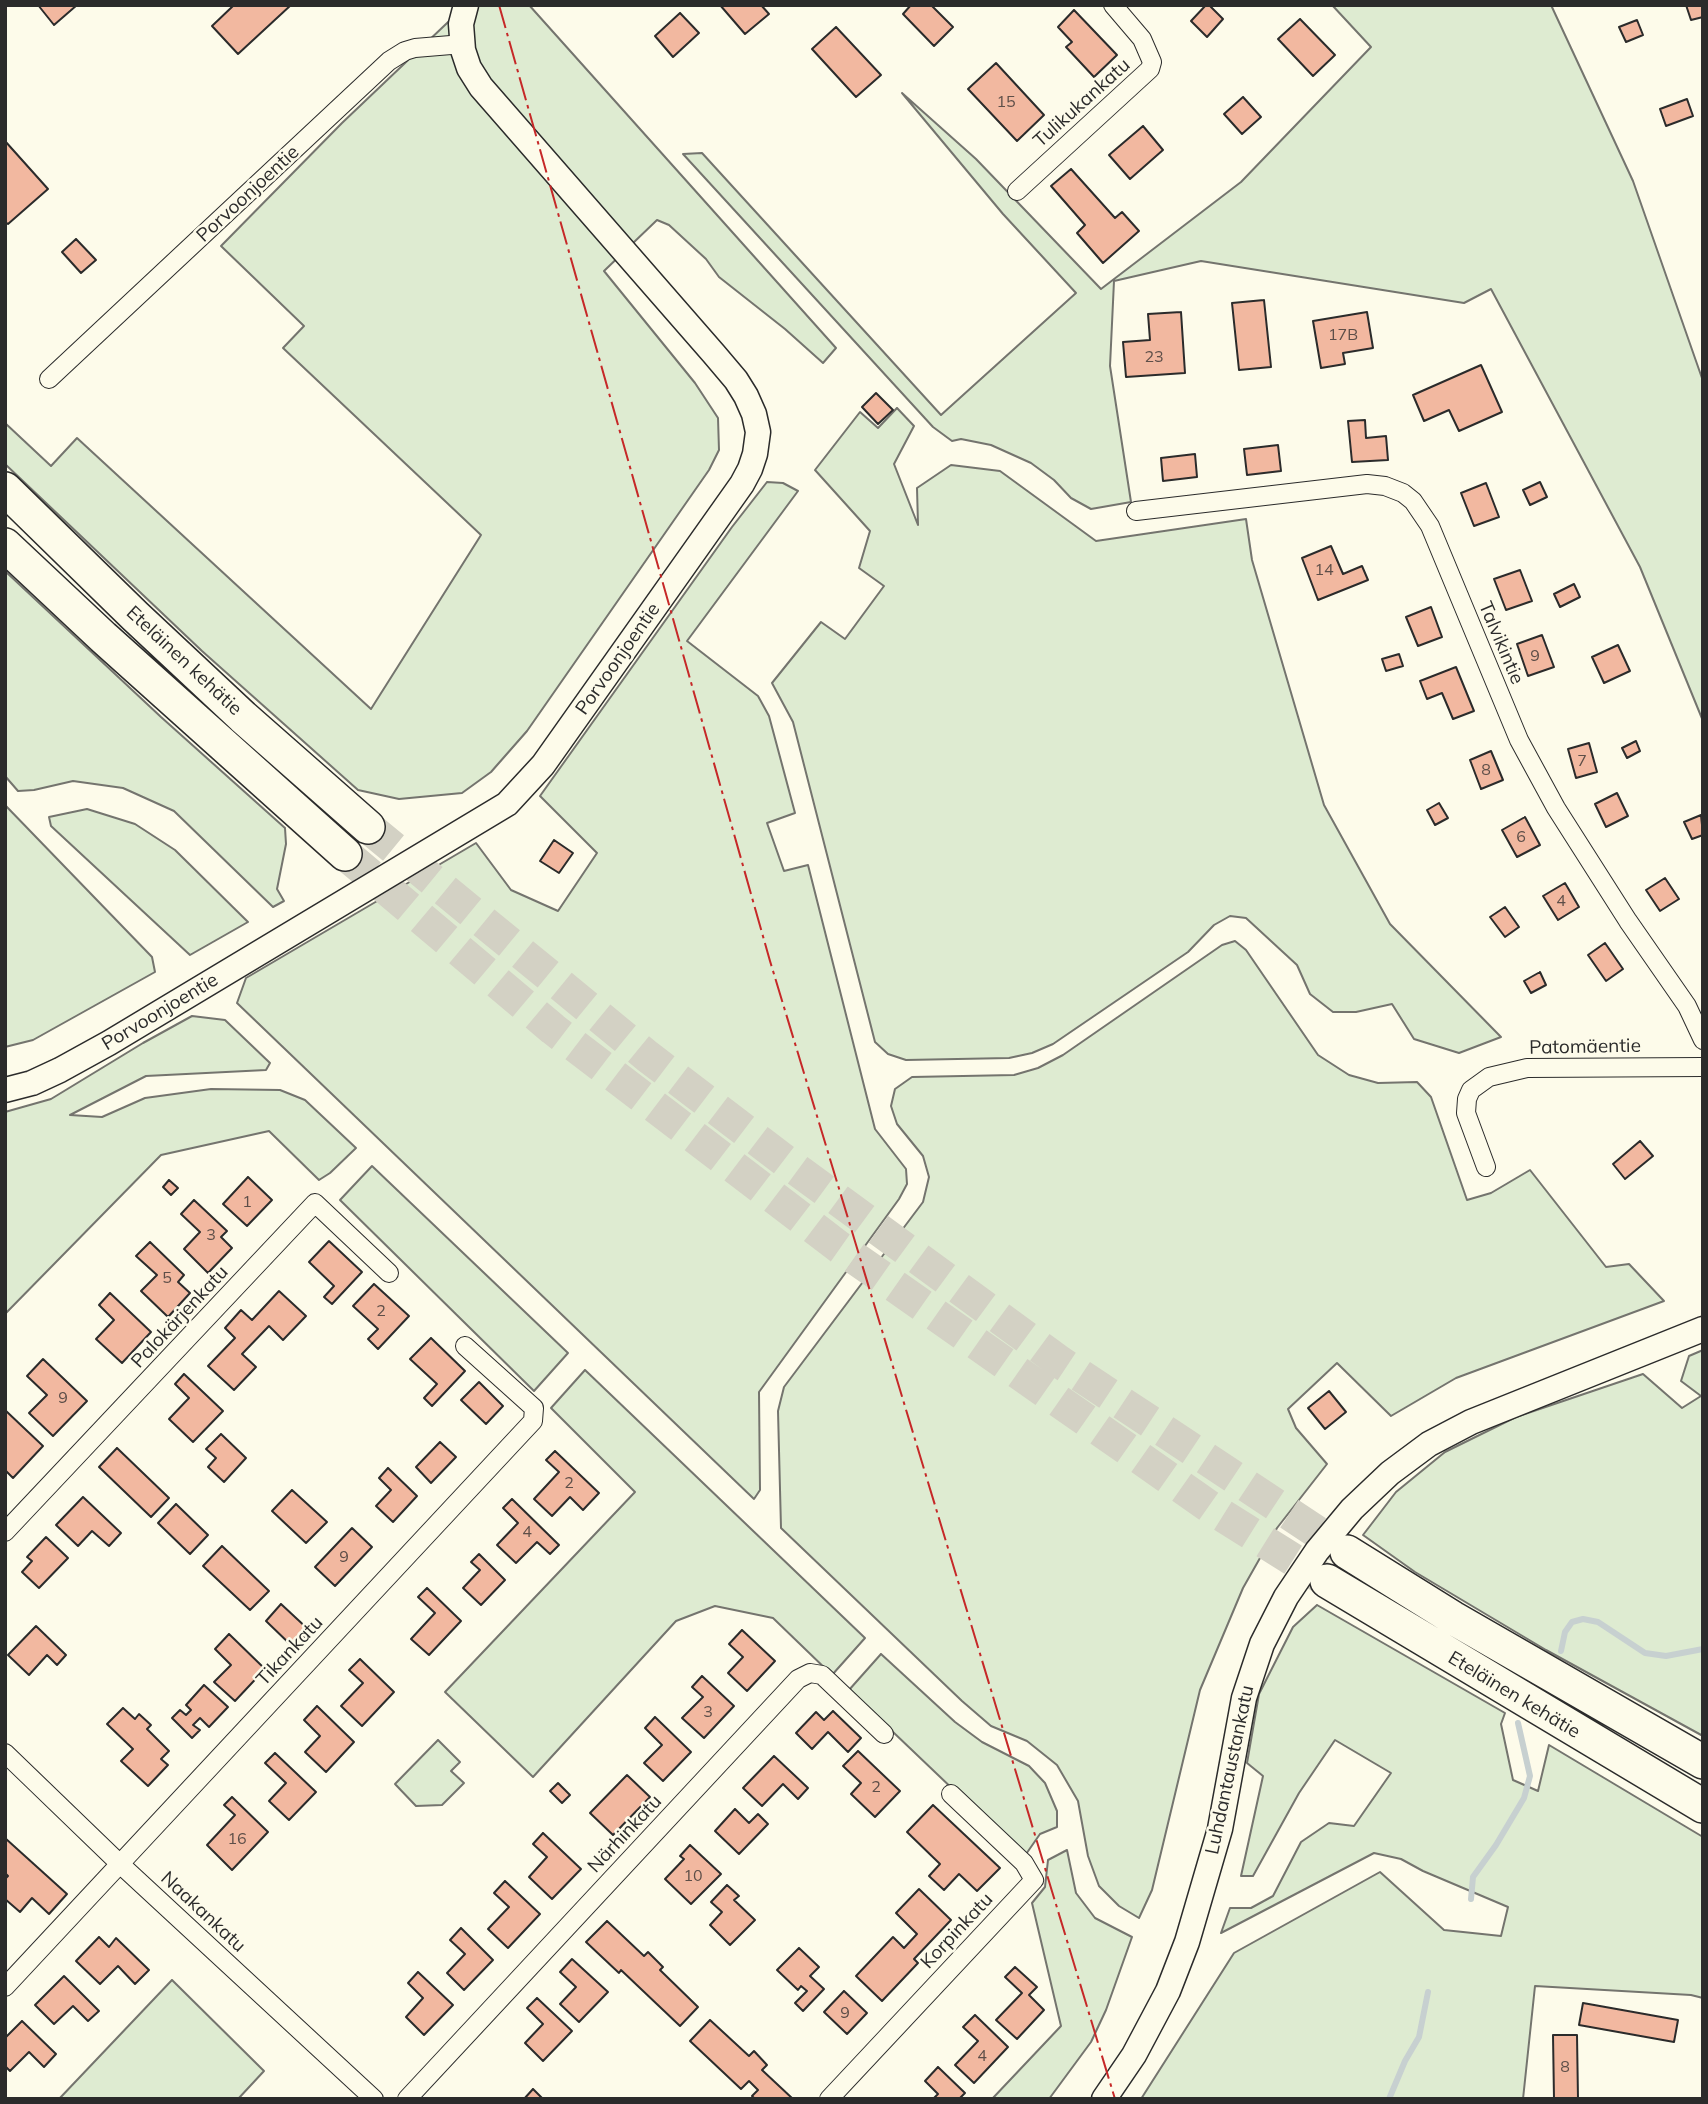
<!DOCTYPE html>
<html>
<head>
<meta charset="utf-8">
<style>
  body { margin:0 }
  #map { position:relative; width:1708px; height:2104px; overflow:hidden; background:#fdfbea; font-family:Mulish,sans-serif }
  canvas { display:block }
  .frame { position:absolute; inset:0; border:7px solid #2b2b2b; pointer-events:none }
</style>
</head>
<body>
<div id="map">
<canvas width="1708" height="2104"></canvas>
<div class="frame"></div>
</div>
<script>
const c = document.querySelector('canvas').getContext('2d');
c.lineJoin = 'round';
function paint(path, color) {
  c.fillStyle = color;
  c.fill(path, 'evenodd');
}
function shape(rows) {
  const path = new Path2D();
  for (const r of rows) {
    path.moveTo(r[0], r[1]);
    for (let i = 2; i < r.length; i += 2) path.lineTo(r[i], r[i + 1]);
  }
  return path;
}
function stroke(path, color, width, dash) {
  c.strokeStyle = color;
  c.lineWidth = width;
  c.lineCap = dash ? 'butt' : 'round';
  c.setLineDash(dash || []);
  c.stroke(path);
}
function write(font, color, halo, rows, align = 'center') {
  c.font = font + ' Mulish,sans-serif';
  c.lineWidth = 5;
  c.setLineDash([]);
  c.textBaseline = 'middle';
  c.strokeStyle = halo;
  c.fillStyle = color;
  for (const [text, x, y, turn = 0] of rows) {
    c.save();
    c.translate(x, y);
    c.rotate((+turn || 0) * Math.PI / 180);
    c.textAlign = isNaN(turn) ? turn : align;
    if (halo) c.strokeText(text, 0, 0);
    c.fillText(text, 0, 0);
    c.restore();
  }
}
const green = shape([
  [466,5,529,5,836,348,823,363,785,329,719,277,706,259,669,225,657,220,604,271,695,383,718,418,719,450,709,470,527,731,491,772,462,793,399,799,358,790,202,651,5,464,5,423,51,466,77,438,371,709,481,535,283,348,304,326,221,246,342,123,466,5],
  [1332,5,1551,5,1633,181,1703,381,1703,721,1640,567,1491,289,1464,303,1201,261,1114,281,1110,366,1131,502,1091,509,1071,498,1054,480,1031,463,991,445,961,439,952,441,933,427,683,154,702,153,941,415,1076,293,1003,214,902,93,976,159,1101,289,1241,182,1371,47,1332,5],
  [897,408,914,426,894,464,918,525,917,488,951,465,1000,471,1096,541,1246,519,1252,560,1324,805,1390,924,1501,1037,1459,1053,1414,1039,1392,1004,1356,1012,1333,1012,1310,994,1297,965,1246,918,1230,916,1214,925,1188,952,1053,1044,1032,1053,1009,1058,906,1060,888,1054,875,1042,793,722,772,683,821,622,845,639,884,586,859,568,870,531,815,470,860,412,878,428,897,408],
  [767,482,783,483,798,491,687,641,758,696,769,716,795,813,767,823,784,871,808,865,875,1129,906,1169,907,1184,899,1199,759,1392,760,1490,754,1499,237,1003,246,978,476,843,511,890,558,911,597,853,540,796,732,527,767,482],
  [5,571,161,717,285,828,286,844,277,889,284,901,273,907,174,811,123,788,73,781,34,790,18,791,5,776,5,571],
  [5,805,152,957,155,972,33,1040,5,1047,5,805],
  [87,809,135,824,175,850,248,922,190,955,51,826,49,817,87,809],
  [1235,941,1246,950,1318,1055,1349,1075,1378,1083,1417,1082,1431,1097,1467,1200,1491,1193,1530,1170,1606,1267,1629,1264,1664,1301,1456,1378,1391,1416,1337,1363,1288,1409,1296,1428,1327,1464,1277,1528,1243,1588,1200,1690,1152,1890,1139,1918,1119,1906,1099,1886,1088,1856,1078,1801,1057,1765,1027,1741,991,1726,962,1701,781,1528,778,1411,784,1387,923,1202,929,1177,923,1156,897,1124,891,1106,895,1089,912,1077,1014,1075,1038,1068,1063,1055,1222,945,1235,941],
  [192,1016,225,1020,270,1063,266,1070,146,1076,70,1115,102,1117,145,1098,211,1089,280,1090,305,1100,356,1148,330,1173,319,1180,269,1131,161,1155,5,1314,5,1112,51,1099,143,1043,192,1016],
  [372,1166,568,1353,534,1391,340,1200,372,1166],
  [1703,1350,1703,1736,1546,1650,1415,1572,1363,1535,1396,1492,1445,1452,1516,1417,1643,1374,1682,1408,1701,1396,1681,1381,1689,1356,1703,1350],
  [585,1370,865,1638,832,1675,773,1618,715,1606,676,1621,533,1777,445,1692,635,1492,551,1408,585,1370],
  [1317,1605,1505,1713,1501,1724,1513,1780,1538,1791,1549,1745,1703,1837,1703,1998,1691,1995,1535,1986,1523,2099,1141,2099,1234,1953,1380,1872,1444,1930,1501,1936,1508,1907,1423,1871,1401,1859,1374,1853,1221,1933,1230,1908,1251,1908,1273,1896,1301,1842,1329,1823,1354,1826,1391,1773,1335,1740,1299,1793,1253,1876,1241,1876,1263,1776,1247,1763,1259,1694,1293,1627,1317,1605],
  [881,1654,955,1722,982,1742,1029,1766,1045,1783,1057,1811,1057,1827,1040,1834,1024,1857,849,1690,881,1654],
  [438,1740,460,1762,451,1771,464,1783,442,1805,416,1806,395,1784,438,1740],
  [1067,1850,1076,1893,1095,1918,1132,1937,1106,2010,1091,2042,1049,2099,992,2099,1061,2026,1032,1903,1045,1887,1048,1860,1067,1850],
  [172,1980,264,2071,238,2099,59,2099,172,1980]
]);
const stream = shape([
  [1561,1651,1565,1632,1572,1622,1583,1619,1598,1622,1645,1653,1666,1656,1703,1649],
  [1471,1899,1473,1877,1496,1845,1524,1798,1530,1776,1518,1723],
  [1389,2099,1405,2061,1419,2037,1428,1992]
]);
const building = shape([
  [38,5,77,5,54,25,38,5],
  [234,5,291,5,238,54,212,26,234,5],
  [720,5,761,5,769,14,745,34,720,5],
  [911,5,931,5,953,27,934,46,903,14,911,5],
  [1206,5,1209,5,1223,19,1207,37,1191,21,1206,5],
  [1686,5,1703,5,1703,17,1691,20,1686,5],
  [1074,10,1117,55,1094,77,1066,47,1072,42,1058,27,1074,10],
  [680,13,699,33,673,57,655,36,680,13],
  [1300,19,1335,55,1313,76,1278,39,1300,19],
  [1637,20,1643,35,1626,42,1619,27,1637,20],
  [836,27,881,75,856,97,812,49,836,27],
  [996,63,1044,115,1017,141,968,89,996,63],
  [1243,97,1261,117,1242,134,1224,114,1243,97],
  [1687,99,1693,116,1666,126,1660,109,1687,99],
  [1143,126,1163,150,1130,179,1109,155,1143,126],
  [5,141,48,189,8,224,5,222,5,141],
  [1071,169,1115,218,1122,212,1139,231,1103,263,1077,233,1085,225,1051,186,1071,169],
  [76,239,96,260,81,273,62,252,76,239],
  [1264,300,1271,367,1239,370,1232,303,1264,300],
  [1181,312,1185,373,1126,377,1123,342,1150,340,1148,314,1181,312],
  [1367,312,1373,348,1343,353,1345,364,1321,368,1313,321,1367,312],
  [1481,365,1502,412,1459,431,1449,410,1424,421,1413,395,1481,365],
  [876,393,893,410,878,424,862,407,876,393],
  [1365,420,1366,438,1386,436,1388,460,1352,462,1348,421,1365,420],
  [1278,445,1281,471,1247,475,1244,449,1278,445],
  [1195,454,1197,477,1163,481,1161,458,1195,454],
  [1540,482,1547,497,1530,505,1523,490,1540,482],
  [1486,483,1499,517,1474,526,1461,493,1486,483],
  [1331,546,1343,574,1362,566,1368,580,1318,600,1302,558,1331,546],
  [1520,570,1532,601,1506,610,1494,579,1520,570],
  [1574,584,1580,597,1560,607,1554,594,1574,584],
  [1431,607,1442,637,1418,646,1406,617,1431,607],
  [1542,635,1554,667,1528,676,1517,644,1542,635],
  [1618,645,1630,671,1604,683,1592,657,1618,645],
  [1399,654,1403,666,1386,671,1382,659,1399,654],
  [1456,667,1474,711,1453,719,1442,693,1427,699,1420,681,1456,667],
  [1636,741,1640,751,1627,758,1622,748,1636,741],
  [1589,743,1597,772,1576,778,1568,749,1589,743],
  [1491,751,1503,780,1481,789,1470,760,1491,751],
  [1617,793,1628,816,1606,827,1595,804,1617,793],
  [1439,803,1448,818,1435,825,1427,810,1439,803],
  [1701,815,1703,835,1692,839,1684,822,1701,815],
  [1525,817,1540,845,1517,857,1502,830,1525,817],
  [554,840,573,853,559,873,540,861,554,840],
  [1665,878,1679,899,1660,911,1646,890,1665,878],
  [1565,883,1579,907,1558,920,1543,896,1565,883],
  [1505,907,1519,927,1505,937,1490,917,1505,907],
  [1605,943,1623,969,1606,981,1588,955,1605,943],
  [1540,972,1546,985,1531,993,1524,981,1540,972],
  [1640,1141,1653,1156,1625,1179,1613,1164,1640,1141],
  [248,1177,272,1200,247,1226,223,1204,248,1177],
  [169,1180,178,1188,171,1195,163,1187,169,1180],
  [194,1200,227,1231,221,1237,232,1248,208,1273,184,1249,200,1232,181,1214,194,1200],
  [329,1241,362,1272,332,1304,324,1297,334,1286,309,1262,329,1241],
  [150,1242,184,1275,178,1282,190,1293,168,1317,141,1291,157,1275,136,1256,150,1242],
  [374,1284,409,1316,378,1349,368,1339,378,1329,353,1306,374,1284],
  [279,1291,306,1316,283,1340,269,1326,242,1354,256,1367,234,1390,208,1366,235,1338,225,1328,241,1310,252,1320,279,1291],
  [110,1293,151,1332,122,1363,96,1339,114,1320,99,1305,110,1293],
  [431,1338,465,1371,432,1406,424,1398,437,1384,410,1359,431,1338],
  [43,1359,87,1401,53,1436,29,1413,47,1395,27,1376,43,1359],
  [184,1374,223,1411,193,1442,169,1419,189,1398,175,1384,184,1374],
  [479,1382,503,1406,486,1424,461,1400,479,1382],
  [1329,1391,1346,1412,1325,1429,1308,1408,1329,1391],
  [5,1410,43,1446,13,1478,5,1470,5,1410],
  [221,1434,246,1458,224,1482,208,1467,216,1458,206,1449,221,1434],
  [440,1442,456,1457,431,1483,416,1467,440,1442],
  [117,1448,169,1498,151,1517,99,1467,117,1448],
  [555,1451,599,1493,583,1510,570,1497,552,1516,534,1499,559,1472,546,1460,555,1451],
  [388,1468,417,1496,393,1522,376,1506,391,1490,379,1478,388,1468],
  [292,1490,327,1522,306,1543,272,1511,292,1490],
  [83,1497,121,1533,109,1546,92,1531,78,1546,56,1525,83,1497],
  [512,1499,559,1545,550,1554,537,1542,516,1563,497,1545,518,1523,503,1508,512,1499],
  [176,1504,208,1535,190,1554,158,1523,176,1504],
  [352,1528,372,1547,335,1586,315,1567,352,1528],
  [46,1537,68,1558,39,1588,22,1572,32,1561,27,1557,46,1537],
  [222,1546,269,1591,250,1610,203,1566,222,1546],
  [479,1554,505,1580,481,1605,463,1588,480,1570,471,1562,479,1554],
  [427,1588,461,1621,429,1655,411,1639,435,1613,418,1597,427,1588],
  [281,1604,310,1631,294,1648,266,1621,281,1604],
  [36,1626,66,1655,57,1665,47,1655,29,1675,8,1655,36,1626],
  [742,1630,775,1661,747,1691,728,1673,743,1657,729,1644,742,1630],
  [229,1634,265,1669,235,1701,214,1682,231,1665,215,1649,229,1634],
  [360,1659,394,1692,362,1726,341,1706,363,1683,349,1670,360,1659],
  [702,1676,734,1706,704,1738,682,1718,703,1697,692,1687,702,1676],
  [204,1685,228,1707,209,1727,200,1718,193,1725,200,1730,192,1738,172,1718,180,1710,186,1715,191,1710,186,1705,204,1685],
  [317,1706,354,1742,326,1772,305,1752,320,1736,304,1720,317,1706],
  [123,1708,135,1719,139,1714,151,1725,147,1729,169,1751,161,1759,168,1765,148,1786,121,1761,133,1749,107,1724,123,1708],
  [833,1711,861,1738,848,1752,828,1732,812,1749,796,1733,816,1712,824,1720,833,1711],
  [655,1717,691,1752,663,1781,644,1763,662,1745,645,1728,655,1717],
  [858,1751,900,1791,875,1817,851,1794,861,1783,843,1766,858,1751],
  [275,1753,316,1792,289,1820,269,1801,286,1783,265,1763,275,1753],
  [774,1756,808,1788,798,1799,783,1784,762,1806,743,1788,774,1756],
  [627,1775,650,1797,613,1835,590,1813,627,1775],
  [558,1783,570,1795,562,1803,550,1791,558,1783],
  [232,1797,268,1832,232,1870,207,1845,235,1815,224,1805,232,1797],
  [933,1805,1000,1868,977,1891,959,1874,944,1890,929,1876,940,1864,907,1832,933,1805],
  [735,1809,749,1823,758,1814,768,1824,739,1854,715,1831,735,1809],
  [543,1833,581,1869,552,1899,529,1877,547,1857,533,1844,543,1833],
  [5,1838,67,1894,49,1914,32,1898,20,1912,5,1899,5,1879,8,1876,5,1873,5,1838],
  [690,1845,721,1874,691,1904,665,1879,684,1859,680,1856,690,1845],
  [505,1881,540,1914,508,1948,488,1929,509,1907,494,1893,505,1881],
  [727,1885,739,1896,734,1900,755,1920,730,1945,710,1925,722,1912,711,1902,727,1885],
  [919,1889,951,1920,914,1959,918,1963,882,2001,856,1976,893,1937,904,1948,917,1934,896,1913,919,1889],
  [607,1921,644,1956,648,1952,663,1967,660,1970,698,2007,680,2026,621,1970,619,1973,586,1942,607,1921],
  [461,1928,493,1960,464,1990,447,1973,465,1954,450,1940,461,1928],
  [99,1937,109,1947,116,1938,149,1970,135,1984,118,1966,100,1984,76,1961,99,1937],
  [799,1948,819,1967,810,1976,824,1989,803,2011,795,2003,807,1991,801,1986,798,1990,777,1970,799,1948],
  [572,1959,608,1992,579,2022,560,2004,576,1987,560,1972,572,1959],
  [1015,1967,1037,1987,1029,1995,1044,2010,1017,2039,996,2020,1022,1993,1005,1977,1015,1967],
  [418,1972,453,2005,424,2035,406,2017,423,1998,408,1983,418,1972],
  [64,1976,99,2011,88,2021,73,2006,54,2024,35,2005,64,1976],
  [844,1991,867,2013,847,2034,824,2012,844,1991],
  [537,1998,572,2031,543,2061,525,2043,543,2024,527,2008,537,1998],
  [1583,2003,1678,2020,1674,2042,1579,2025,1583,2003],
  [975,2015,1008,2047,974,2083,955,2065,978,2041,963,2027,975,2015],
  [710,2020,749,2056,754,2051,767,2065,762,2070,793,2099,755,2099,752,2096,758,2090,749,2081,741,2089,690,2041,710,2020],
  [22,2021,56,2054,44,2067,29,2052,10,2071,5,2066,5,2038,22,2021],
  [1553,2035,1577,2035,1578,2099,1554,2099,1553,2035],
  [938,2067,965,2093,959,2099,933,2099,938,2094,925,2081,938,2067],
  [533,2089,543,2099,524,2099,533,2089]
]);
const highwayTunnel = shape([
  [368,827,647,1056,785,1161,1060,1362,1347,1552],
  [345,854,553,1029,839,1247,1217,1512,1327,1581]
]);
const street = shape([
  [1017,191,1150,69,1152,62,1142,39,1113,5],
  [49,379,389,61,405,51,415,48,463,44],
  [1136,511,1367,484,1385,486,1403,493,1413,501,1430,526,1519,740,1556,808,1628,921,1687,1006,1703,1040],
  [1486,1167,1466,1113,1467,1099,1471,1090,1489,1077,1527,1068,1703,1067],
  [5,1532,315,1203,389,1273],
  [5,1753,120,1864,374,2099],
  [5,1987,533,1421,534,1408,465,1346],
  [407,2099,798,1679,810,1673,822,1675,884,1734],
  [829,2099,1034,1880,1024,1863,951,1794]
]);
const secondary = shape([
  [5,1090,32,1083,60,1070,109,1043,507,804,543,765,742,484,750,469,755,454,758,432,754,414,746,396,736,380,714,354,481,87,469,68,463,50,461,24,466,5],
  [1104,2099,1134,2055,1168,1991,1187,1942,1220,1829,1244,1698,1262,1644,1286,1597,1317,1551,1352,1509,1390,1473,1429,1444,1471,1422,1703,1329]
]);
const highway = shape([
  [5,489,135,616,243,717,368,827],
  [5,545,103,637,345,854],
  [1347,1552,1453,1618,1703,1762],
  [1327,1581,1703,1806]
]);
const power = shape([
  [499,5,770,961,1115,2099]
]);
const numberNames = [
  ["15",1006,102],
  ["17B",1343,335],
  ["23",1154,357],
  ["14",1324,570],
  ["9",1535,656],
  ["7",1582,761],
  ["8",1486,770],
  ["6",1521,837],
  ["4",1561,901],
  ["1",247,1202],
  ["3",211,1235],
  ["5",167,1278],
  ["2",381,1311],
  ["9",63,1398],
  ["2",569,1483],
  ["4",527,1532],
  ["9",344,1557],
  ["3",708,1712],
  ["2",876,1787],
  ["16",237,1839],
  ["10",693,1876],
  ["9",845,2013],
  ["4",982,2056],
  ["8",1565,2067]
];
const streetNames = [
  ["Tulikukankatu",1082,103,-42],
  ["Porvoonjoentie",248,194,-43],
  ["Talvikintie",1501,643,67],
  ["Porvoonjoentie",618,659,-55],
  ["Eteläinen kehätie",184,661,43],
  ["Porvoonjoentie",160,1012,-31],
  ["Patomäentie",1585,1047,-1],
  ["Palokärjenkatu",180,1317,-47],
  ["Tikankatu",290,1651,-47],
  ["Eteläinen kehätie",1514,1695,31],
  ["Luhdantaustankatu",1230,1770,-78],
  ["Närhinkatu",625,1834,-47],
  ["Naakankatu",203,1912,43],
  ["Korpinkatu",957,1931,-47]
];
paint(green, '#deebd1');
stroke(green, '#74746e', 2);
stroke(stream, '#c7d0d0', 6);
paint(building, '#f2b8a0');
stroke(building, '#2b2b2b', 2);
stroke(highwayTunnel, '#d3d1c4', 33, [33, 17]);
stroke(street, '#2b2b2b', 20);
stroke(secondary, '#2b2b2b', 27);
stroke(highway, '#2b2b2b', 36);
stroke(street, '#fdfbea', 18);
stroke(secondary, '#fdfbea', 24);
stroke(highway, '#fdfbea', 33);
stroke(power, '#c62828', 2, [24, 5, 3.5, 5]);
write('16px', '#5d4e48', null, numberNames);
write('19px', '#2b2b2b', '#fdfbea', streetNames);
</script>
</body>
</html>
